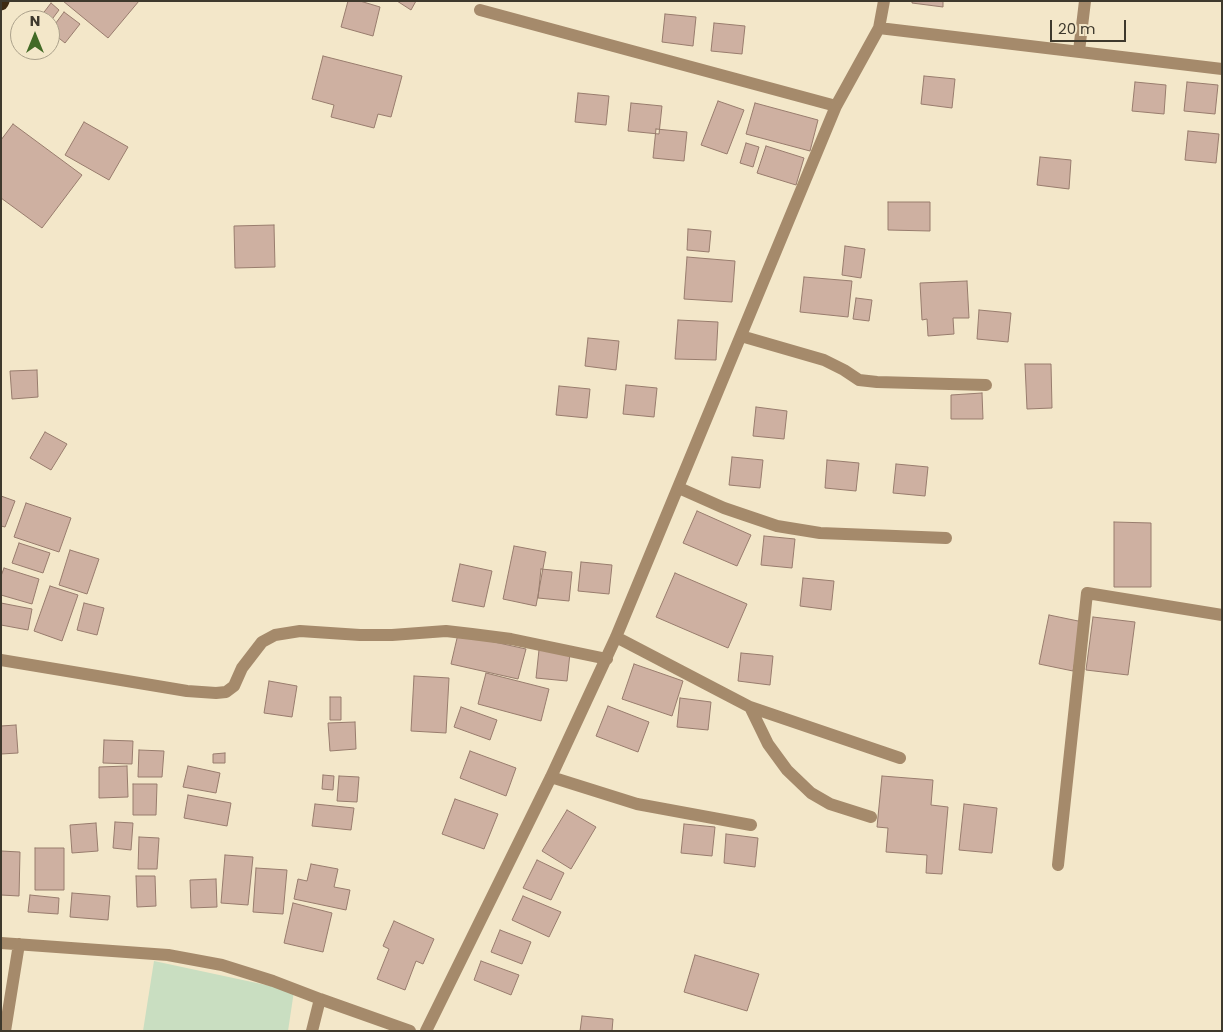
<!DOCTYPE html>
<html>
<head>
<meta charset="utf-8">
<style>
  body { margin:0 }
  #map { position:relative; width:1223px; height:1032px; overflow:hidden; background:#f3e7c9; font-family:Poppins,sans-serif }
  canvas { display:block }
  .frame { position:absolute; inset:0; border:2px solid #3e392d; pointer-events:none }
  .north { position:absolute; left:10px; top:10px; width:50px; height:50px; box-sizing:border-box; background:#f3e7c9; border:1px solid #aba18b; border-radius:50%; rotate:0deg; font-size:14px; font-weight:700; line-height:20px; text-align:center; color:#3e392d }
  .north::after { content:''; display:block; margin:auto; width:18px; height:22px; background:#426a26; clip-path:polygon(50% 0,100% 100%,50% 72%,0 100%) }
  .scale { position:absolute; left:1050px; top:20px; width:76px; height:22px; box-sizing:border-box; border:2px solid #3e392d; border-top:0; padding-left:6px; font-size:15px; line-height:18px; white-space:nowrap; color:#3e392d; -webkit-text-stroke:4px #f3e7c9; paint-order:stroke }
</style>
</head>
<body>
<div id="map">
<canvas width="1223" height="1032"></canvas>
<div class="frame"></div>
<div class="north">N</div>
<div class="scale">20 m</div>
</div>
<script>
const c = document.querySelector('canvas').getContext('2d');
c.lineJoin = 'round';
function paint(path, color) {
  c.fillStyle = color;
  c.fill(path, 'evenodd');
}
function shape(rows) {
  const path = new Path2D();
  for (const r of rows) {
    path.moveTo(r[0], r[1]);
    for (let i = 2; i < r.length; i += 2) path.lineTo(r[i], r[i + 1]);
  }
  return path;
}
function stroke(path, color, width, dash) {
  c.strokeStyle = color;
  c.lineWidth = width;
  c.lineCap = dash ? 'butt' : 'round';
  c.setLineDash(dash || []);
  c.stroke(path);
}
const green = shape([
  [154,961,294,991,288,1031,143,1031]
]);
const building = shape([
  [63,1,139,1,108,38,63,1],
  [348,1,360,1,380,7,373,36,341,27,348,1],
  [397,1,416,1,411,10,397,1],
  [912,1,943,1,943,7,912,3,912,1],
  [51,3,59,10,50,22,50,20,38,20,51,3],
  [64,12,80,24,65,43,50,31,64,12],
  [665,14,696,17,693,46,662,42,665,14],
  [714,23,745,26,742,54,711,51,714,23],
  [323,56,402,76,391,117,378,114,374,128,331,117,334,105,312,99,323,56],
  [924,76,955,79,952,108,921,104,924,76],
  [1135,82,1166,85,1164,114,1132,111,1135,82],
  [1187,82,1218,85,1215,114,1184,111,1187,82],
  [578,93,609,96,606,125,575,122,578,93],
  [718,101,744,110,727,154,701,145,718,101],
  [631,103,662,106,659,134,628,131,631,103],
  [755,103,818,120,810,151,746,134,755,103],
  [84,122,128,147,109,180,65,155,84,122],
  [13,124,82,175,42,228,1,198,1,140,13,124],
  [656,129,687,132,684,161,653,158,656,129],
  [1188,131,1219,134,1216,163,1185,160,1188,131],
  [746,143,759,147,753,167,740,163,746,143],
  [766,146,804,158,796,185,757,173,766,146],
  [1040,157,1071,160,1069,189,1037,185,1040,157],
  [888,202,930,202,930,231,888,230,888,202],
  [274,225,275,267,235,268,234,226,274,225],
  [688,229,711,231,709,252,687,250,688,229],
  [845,246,865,249,861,278,842,275,845,246],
  [687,257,735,261,732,302,684,299,687,257],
  [804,277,852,281,848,317,800,312,804,277],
  [967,281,969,318,953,318,954,334,928,336,927,319,922,320,920,283,967,281],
  [856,298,872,300,869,321,853,319,856,298],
  [979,310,1011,313,1008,342,977,339,979,310],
  [678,320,718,322,716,360,675,359,678,320],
  [588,338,619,341,616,370,585,366,588,338],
  [1025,364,1051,364,1052,408,1027,409,1025,364],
  [37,370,38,397,12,399,10,371,37,370],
  [626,385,657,388,654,417,623,414,626,385],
  [559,386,590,389,587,418,556,415,559,386],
  [982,393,983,419,951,419,951,395,982,393],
  [756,407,787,411,784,439,753,436,756,407],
  [45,432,67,444,51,470,30,458,45,432],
  [732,457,763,460,760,488,729,485,732,457],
  [827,460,859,463,856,491,825,488,827,460],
  [896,464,928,467,925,496,893,493,896,464],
  [1,496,15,501,5,527,1,526,1,496],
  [26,503,71,518,59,552,14,537,26,503],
  [697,511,751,535,737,566,683,543,697,511],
  [1114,522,1151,523,1151,587,1114,587,1114,522],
  [764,536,795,539,792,568,761,565,764,536],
  [19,543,50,553,43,573,12,563,19,543],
  [514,546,546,552,536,606,503,599,514,546],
  [70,550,99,559,87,594,59,585,70,550],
  [581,562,612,565,609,594,578,591,581,562],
  [460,564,492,571,484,607,452,601,460,564],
  [4,568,39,579,32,604,1,595,1,576,4,568],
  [541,569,572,572,569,601,538,598,541,569],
  [675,573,747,604,728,648,656,617,675,573],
  [803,578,834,581,831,610,800,606,803,578],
  [50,586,78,595,62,641,34,631,50,586],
  [1,603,32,609,28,630,1,625,1,603],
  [84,603,104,608,97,635,77,630,84,603],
  [1049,615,1083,622,1073,671,1039,664,1049,615],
  [1093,617,1135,622,1128,675,1086,670,1093,617],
  [458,634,526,649,518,679,451,664,458,634],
  [539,650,570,653,567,681,536,678,539,650],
  [741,653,773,656,770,685,738,681,741,653],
  [634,664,683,681,672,716,622,699,634,664],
  [486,673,549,689,541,721,478,704,486,673],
  [414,676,449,678,446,733,411,731,414,676],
  [269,681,297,686,292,717,264,713,269,681],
  [330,697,341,697,341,720,330,720,330,697],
  [680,698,711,702,708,730,677,727,680,698],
  [608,706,649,722,638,752,596,736,608,706],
  [461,707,497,720,490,740,454,727,461,707],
  [355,722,356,749,330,751,328,723,355,722],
  [16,725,18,753,1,754,1,726,16,725],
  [104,740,133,741,132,764,103,763,104,740],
  [139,750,164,751,162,777,138,777,139,750],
  [470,751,516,768,506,796,460,778,470,751],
  [225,753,225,763,213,763,213,754,225,753],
  [127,766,128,797,99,798,99,767,127,766],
  [188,766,220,773,216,793,183,787,188,766],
  [323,775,334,776,333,790,322,789,323,775],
  [339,776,359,777,357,802,337,801,339,776],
  [882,776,933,780,931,805,948,807,942,874,926,873,927,855,886,852,888,828,877,827,882,776],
  [133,784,157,784,156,815,133,815,133,784],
  [188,795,231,803,227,826,184,818,188,795],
  [455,799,498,814,484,849,442,834,455,799],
  [315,804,354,808,351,830,312,826,315,804],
  [964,804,997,808,992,853,959,850,964,804],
  [567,810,596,827,571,869,542,851,567,810],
  [115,822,133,823,131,850,113,848,115,822],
  [96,823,98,851,72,853,70,825,96,823],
  [684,824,715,827,712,856,681,853,684,824],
  [726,834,758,838,755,867,724,863,726,834],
  [139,837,159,838,157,869,138,869,139,837],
  [35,848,64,848,64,890,35,890,35,848],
  [1,851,20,852,19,896,1,895,1,851],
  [225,855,253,857,248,905,221,903,225,855],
  [537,860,564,873,551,900,523,888,537,860],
  [311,864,338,869,334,887,350,890,346,910,294,899,298,879,307,881,311,864],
  [256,868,287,870,283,914,253,912,256,868],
  [136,876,155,876,156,906,137,907,136,876],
  [216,879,217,907,191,908,190,880,216,879],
  [72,893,110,896,108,920,70,917,72,893],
  [30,895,59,898,58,914,28,912,30,895],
  [523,896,561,912,549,937,512,920,523,896],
  [293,903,332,913,323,952,284,943,293,903],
  [394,921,434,939,423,964,416,961,405,990,377,979,389,949,383,946,394,921],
  [500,930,531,942,522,964,491,952,500,930],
  [695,955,759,974,747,1011,684,992,695,955],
  [481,961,519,975,511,995,474,980,481,961],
  [582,1016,613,1019,612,1031,580,1031,582,1016]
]);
const minor = shape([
  [480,10,836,106],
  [879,28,1222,69],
  [1079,51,1085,1],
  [741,336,824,360,844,370,859,380,877,382,986,385],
  [679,488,724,508,777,526,820,533,946,538],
  [616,637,750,707,768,744,787,770,811,793,830,804,871,817],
  [1,660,187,691,216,693,226,692,234,686,242,668,262,642,275,635,300,631,360,635,392,635,446,631,472,634,511,639,607,659],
  [750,707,900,758],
  [551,777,637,804,751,825],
  [1058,865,1087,593,1222,615],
  [1,943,168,955,222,965,273,981,320,999,410,1031],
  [5,1031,19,944],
  [312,1031,320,999],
  [426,1031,551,777,616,637,836,106,879,28,884,1]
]);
const highway = shape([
  [1,3,2,1]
]);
paint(green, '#c9dec1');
paint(building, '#ceb0a1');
stroke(building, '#987c6d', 1);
stroke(minor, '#a58a6b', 12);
stroke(highway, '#3f2b12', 15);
</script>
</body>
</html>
